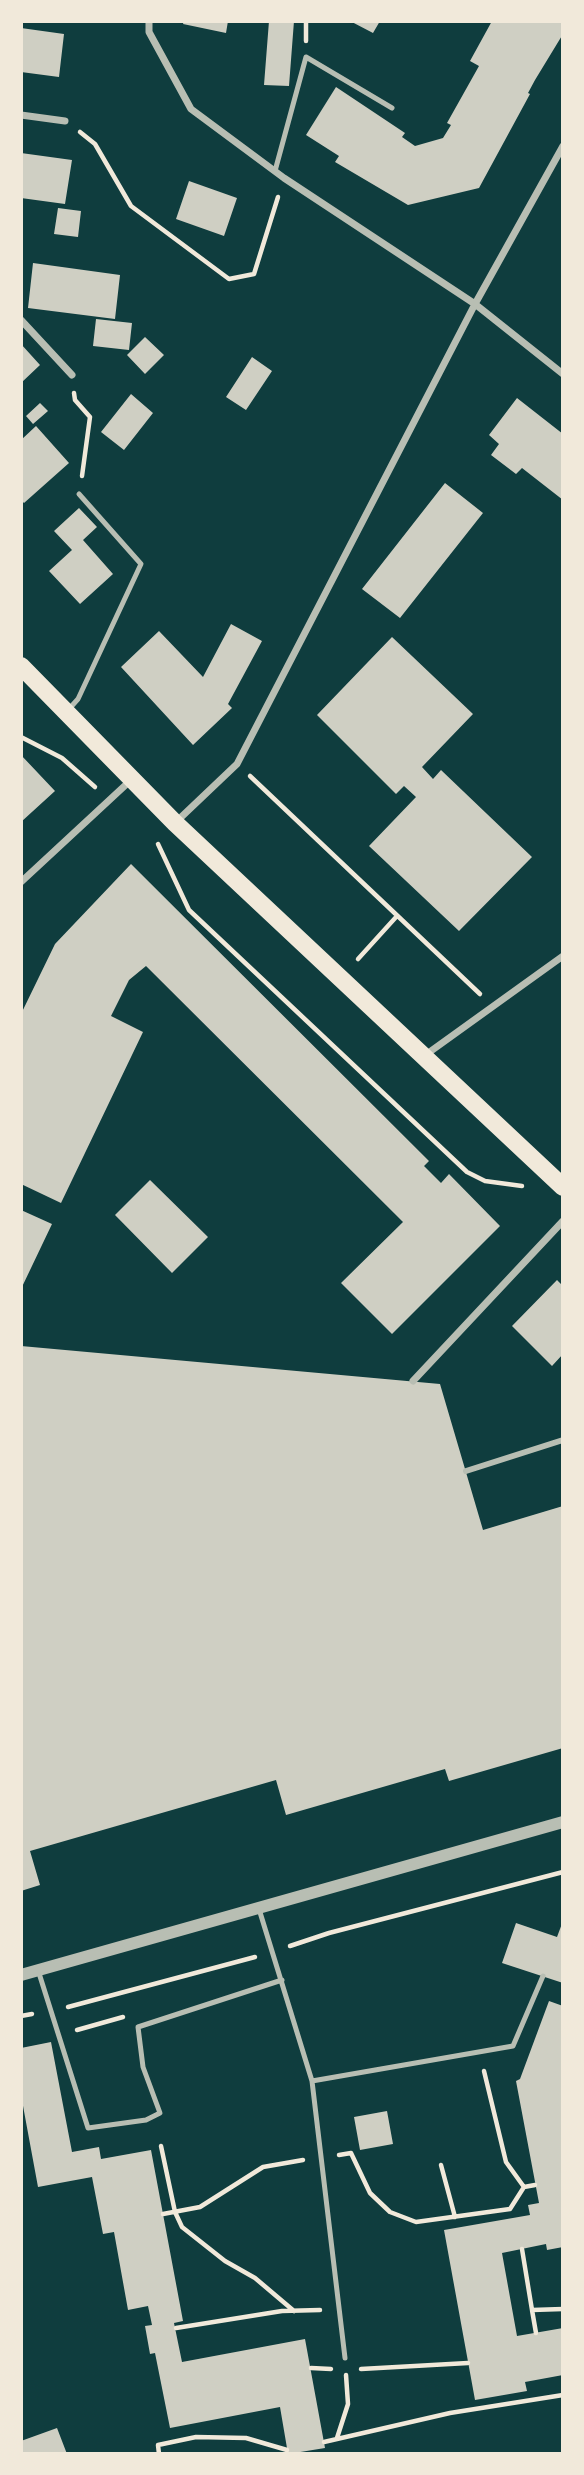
<!DOCTYPE html>
<html>
<head>
<meta charset="utf-8">
<style>
  body { margin:0 }
  #map { position:relative; width:584px; height:2475px; overflow:hidden; background:#0f3d3e; font-family:"Work Sans",sans-serif }
  canvas { display:block }
  .frame { position:absolute; inset:0; border:23px solid #f1e9da; pointer-events:none }
</style>
</head>
<body>
<div id="map">
<canvas width="584" height="2475"></canvas>
<div class="frame"></div>
</div>
<script>
const c = document.querySelector('canvas').getContext('2d');
c.lineJoin = 'round';
function paint(path, color) {
  c.fillStyle = color;
  c.fill(path, 'evenodd');
}
function shape(rows) {
  const path = new Path2D();
  for (const r of rows) {
    path.moveTo(r[0], r[1]);
    for (let i = 2; i < r.length; i += 2) path.lineTo(r[i], r[i + 1]);
  }
  return path;
}
function stroke(path, color, width, dash) {
  c.strokeStyle = color;
  c.lineWidth = width;
  c.lineCap = dash ? 'butt' : 'round';
  c.setLineDash(dash || []);
  c.stroke(path);
}
const building = shape([
  [184,21,228,21,226,33,183,24],
  [269,21,294,21,289,86,264,85],
  [350,21,380,21,373,33],
  [492,21,563,21,563,34,535,80,528,93,530,94,479,188,408,205,335,162,339,156,306,135,336,87,405,133,402,137,415,146,443,138,451,125,447,123,479,66,470,61],
  [21,28,64,34,59,77,21,72],
  [21,153,72,160,65,204,21,198],
  [189,181,237,198,224,236,176,219],
  [58,208,81,211,78,237,54,234],
  [33,263,120,275,115,319,28,308],
  [96,319,132,323,129,350,93,346],
  [145,337,164,355,145,374,127,355],
  [21,344,40,365,21,383],
  [252,357,272,371,246,410,226,397],
  [131,394,153,413,124,450,101,432],
  [517,398,563,434,563,500,522,468,516,474,491,455,499,444,489,435],
  [40,403,48,411,33,424,26,416],
  [36,426,69,463,24,503,21,500,21,440],
  [445,483,483,513,400,618,362,589],
  [79,508,97,527,83,540,113,574,80,604,49,571,72,550,54,531],
  [231,624,262,641,228,704,232,708,193,745,121,667,159,631,203,677],
  [392,637,473,714,422,767,433,779,441,770,532,857,459,931,369,846,416,797,404,786,396,794,317,715],
  [21,755,55,791,21,822],
  [131,864,429,1161,424,1166,441,1183,449,1174,500,1226,392,1334,341,1283,403,1222,146,966,129,980,111,1016,143,1032,61,1203,21,1184,21,1014,55,944],
  [150,1180,208,1237,172,1273,115,1215],
  [21,1210,52,1224,21,1289],
  [557,1280,563,1286,563,1354,552,1366,512,1326],
  [21,1346,440,1384,483,1530,563,1506,563,1748,449,1781,445,1769,286,1815,276,1780,30,1851,40,1885,21,1891],
  [563,1921,563,1983,502,1963,516,1923,557,1937],
  [549,2001,563,2006,563,2247,547,2250,546,2244,502,2253,517,2336,563,2328,563,2375,525,2382,527,2391,475,2400,444,2230,530,2215,528,2205,539,2203,516,2081,520,2079],
  [51,2042,72,2152,99,2147,101,2159,151,2150,183,2321,174,2323,182,2362,305,2339,325,2448,288,2454,280,2407,170,2428,155,2353,150,2354,145,2326,152,2325,148,2306,128,2310,114,2232,103,2234,92,2177,38,2187,21,2095,21,2048],
  [387,2111,393,2144,360,2150,354,2117],
  [57,2428,67,2454,22,2454,21,2441]
]);
const path = shape([
  [306,21,306,41],
  [80,132,95,144,131,206,229,279,254,274,278,197],
  [74,393,75,400,90,417,82,476],
  [21,737,62,758,95,787],
  [250,776,480,994],
  [158,844,189,910,467,1172,485,1181,522,1186],
  [358,959,397,916],
  [290,1946,329,1933,563,1872],
  [68,2007,255,1957],
  [21,2016,32,2014],
  [77,2030,123,2017],
  [484,2071,506,2162,524,2187],
  [161,2146,175,2212,182,2227,225,2261,255,2278,294,2311],
  [339,2155,351,2153,370,2193,390,2212,416,2222,510,2209,524,2187,535,2185],
  [441,2165,455,2217],
  [163,2214,200,2207,263,2167,303,2160],
  [522,2249,532,2310,563,2309],
  [532,2310,536,2333],
  [176,2328,282,2311,320,2310],
  [311,2368,331,2369],
  [361,2369,468,2363],
  [337,2438,348,2404,346,2375],
  [324,2442,450,2413,563,2395],
  [159,2454,158,2445,196,2437,246,2438,287,2450]
]);
const service = shape([
  [275,171,306,57,392,108],
  [69,709,78,699,141,564,79,494],
  [259,1909,312,2081,513,2046,543,1976],
  [38,1970,88,2128,146,2120,160,2113,143,2067,138,2027,282,1980],
  [312,2081,345,2358]
]);
const pedestrian = shape([
  [466,1471,563,1440]
]);
const minor = shape([
  [149,21,149,32,191,109,284,178,475,304,563,374],
  [21,115,65,121],
  [21,320,72,375],
  [176,822,237,764,475,304,563,146],
  [21,882,131,780],
  [424,1056,563,956],
  [413,1381,563,1221]
]);
const tertiary = shape([
  [21,1975,563,1822]
]);
const primary = shape([
  [21,666,175,823,563,1187]
]);
paint(building, '#cfcfc3');
stroke(path, '#f1e9da', 4.5);
stroke(service, '#b8beb3', 5);
stroke(pedestrian, '#b8beb3', 6);
stroke(minor, '#b8beb3', 7);
stroke(tertiary, '#b8beb3', 12);
stroke(primary, '#f1e9da', 18);
</script>
</body>
</html>
